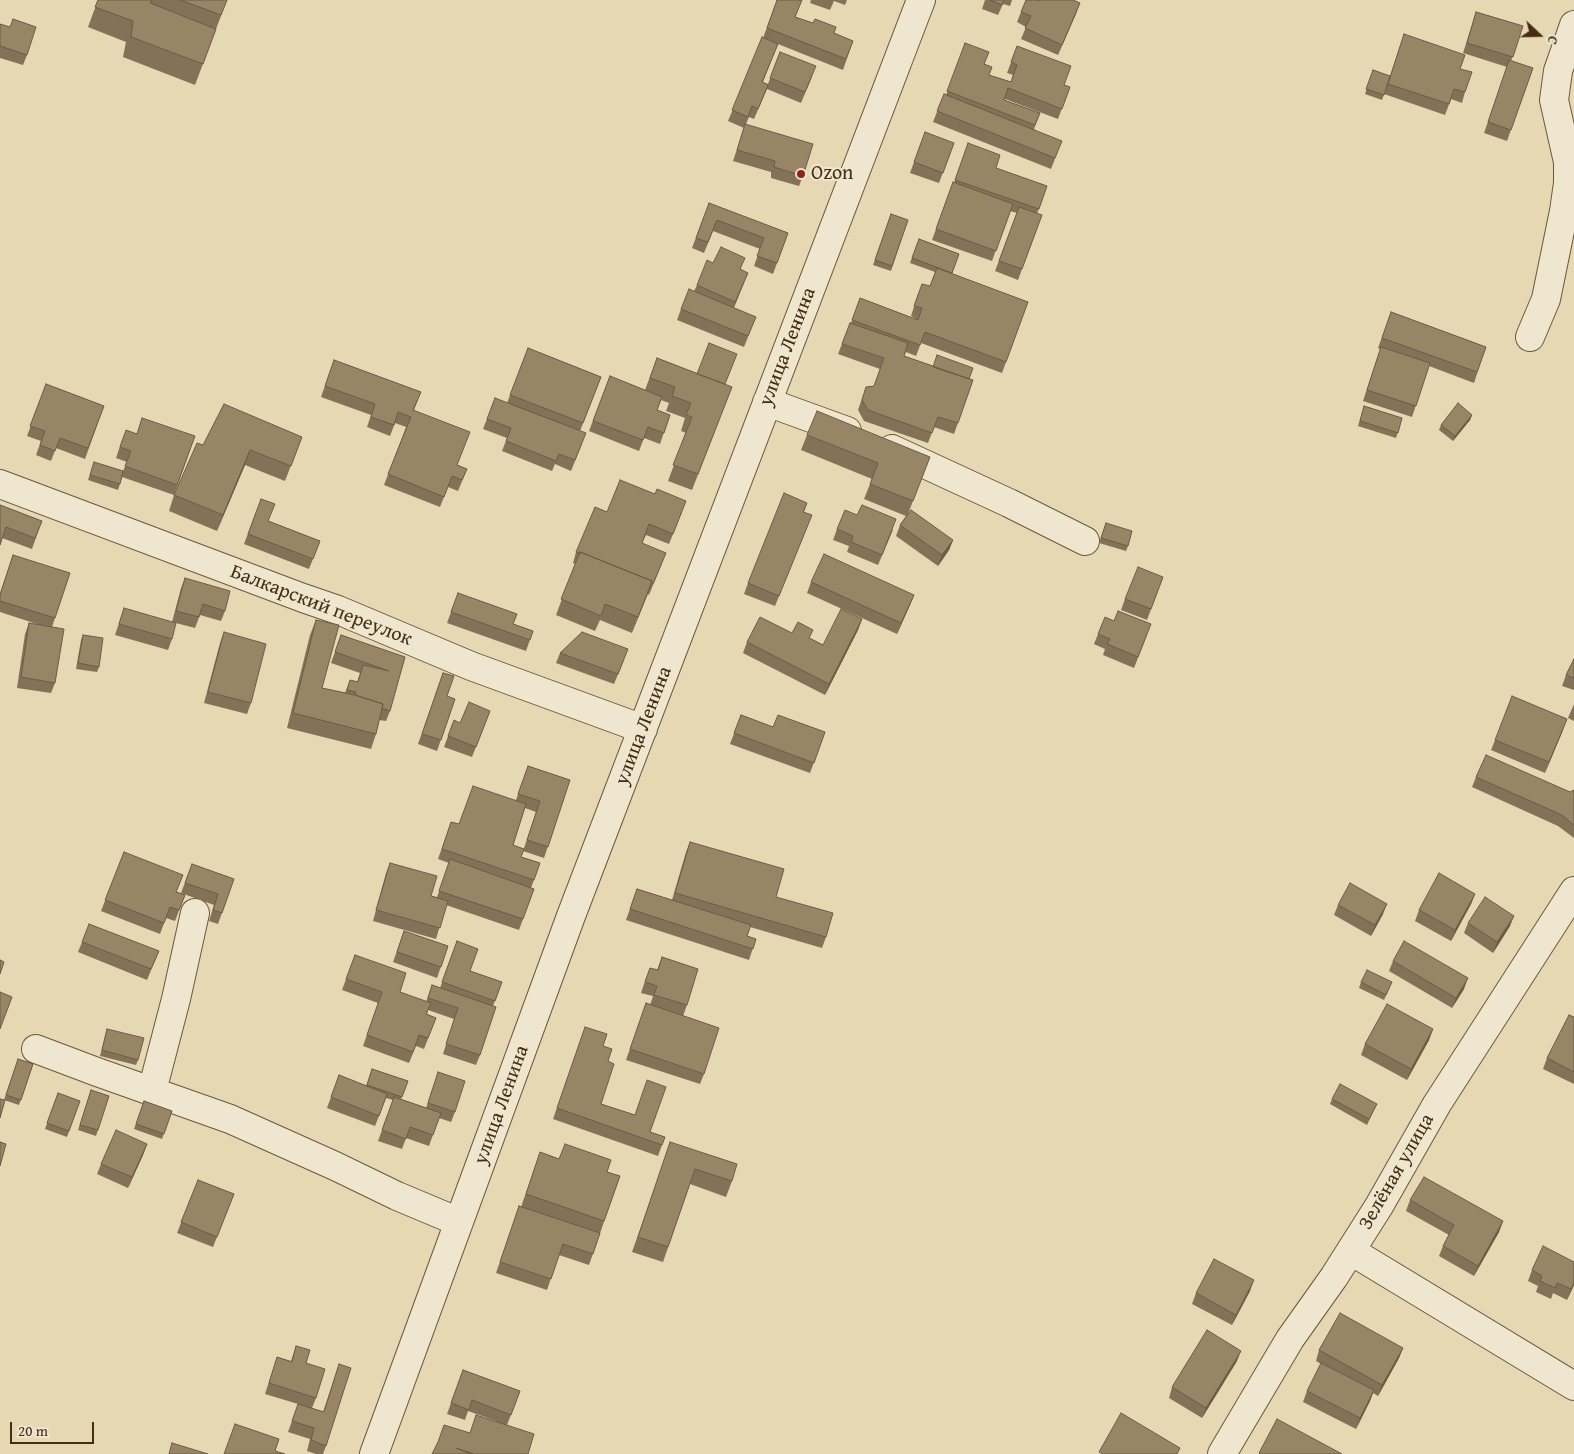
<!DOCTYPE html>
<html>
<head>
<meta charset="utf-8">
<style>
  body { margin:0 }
  #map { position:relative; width:1574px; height:1454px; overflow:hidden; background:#e5d8b3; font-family:"Gentium Book Plus",serif }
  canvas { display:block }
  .north { position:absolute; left:1514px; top:10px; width:50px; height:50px; -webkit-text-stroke:4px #eee6ce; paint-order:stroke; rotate:111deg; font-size:14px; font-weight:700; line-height:20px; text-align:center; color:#452c13 }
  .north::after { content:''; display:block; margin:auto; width:18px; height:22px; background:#452c13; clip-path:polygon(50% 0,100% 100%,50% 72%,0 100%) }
  .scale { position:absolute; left:10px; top:1422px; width:84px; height:22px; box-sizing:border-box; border:2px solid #452c13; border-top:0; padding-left:6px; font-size:15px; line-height:18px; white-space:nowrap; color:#452c13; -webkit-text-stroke:4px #eee6ce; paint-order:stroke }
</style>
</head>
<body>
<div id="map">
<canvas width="1574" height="1454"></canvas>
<div class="north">С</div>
<div class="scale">20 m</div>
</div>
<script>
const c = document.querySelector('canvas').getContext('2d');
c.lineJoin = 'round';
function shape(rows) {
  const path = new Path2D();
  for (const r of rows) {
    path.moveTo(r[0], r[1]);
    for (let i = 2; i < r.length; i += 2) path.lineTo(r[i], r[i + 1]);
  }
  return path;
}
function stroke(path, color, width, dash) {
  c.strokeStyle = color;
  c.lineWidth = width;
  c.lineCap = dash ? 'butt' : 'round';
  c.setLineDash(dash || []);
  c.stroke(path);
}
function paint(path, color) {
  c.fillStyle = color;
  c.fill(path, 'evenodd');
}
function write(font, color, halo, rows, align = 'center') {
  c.font = font + ' "Gentium Book Plus",serif';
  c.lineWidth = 4;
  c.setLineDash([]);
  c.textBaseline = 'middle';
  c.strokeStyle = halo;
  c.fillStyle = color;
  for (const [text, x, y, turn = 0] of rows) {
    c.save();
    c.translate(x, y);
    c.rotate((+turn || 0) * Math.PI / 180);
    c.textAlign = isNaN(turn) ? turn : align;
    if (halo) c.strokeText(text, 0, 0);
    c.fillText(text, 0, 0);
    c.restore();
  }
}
const minor = shape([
  [1530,337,1546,299,1564,211,1568,183,1568,162,1554,100,1558,71,1574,25],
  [767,402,847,431],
  [892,449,1009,503,1085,541],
  [0,484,303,598,338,610,471,666,643,729],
  [36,1049,97,1072,230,1119,335,1166,397,1196,459,1222],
  [152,1091,176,999,195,913],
  [1351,1251,1574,1386],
  [374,1454,571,916,921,0],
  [1222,1454,1290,1339,1334,1277,1379,1206,1437,1104,1574,891]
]);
const wall = shape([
  [98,0,227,0,195,85,123,57,126,42,88,27],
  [777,0,796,17,853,41,843,70,778,44,763,82,768,84,780,52,812,77,801,103,767,89,754,119,749,117,746,124,803,176,799,186,771,178,771,172,733,161,744,128,728,121,763,38],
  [811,0,847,0,845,5,834,1,830,10,810,3],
  [985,0,1012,0,1010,6,1003,4,998,15,982,9],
  [1039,1,1080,3,1058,55,1021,39,1026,27,1017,22,1021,12],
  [1476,12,1523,26,1511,61,1533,68,1507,141,1484,133,1507,67,1463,53],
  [0,24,27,55,23,65,0,58],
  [1404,34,1460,69,1465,92,1462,103,1451,99,1445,115,1384,94,1385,92,1382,100,1365,94,1373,70,1390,76],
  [965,43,985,64,989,75,1011,82,1013,75,1007,73,1017,46,1064,85,1070,87,1058,119,1005,99,1004,100,1040,113,1034,129,1058,151,1051,169,933,122,944,94,946,95],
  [925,132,954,143,939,183,910,173],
  [968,143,996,168,1047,186,1037,214,1042,215,1018,280,995,271,1017,213,1010,211,992,261,932,240,953,182,954,183],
  [709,203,788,233,773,274,754,266,760,249,713,231,704,253,692,248],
  [891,214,908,220,891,271,873,265],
  [919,239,959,254,952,274,1028,302,1002,373,921,343,916,356,906,352,904,356,973,380,954,434,934,427,928,443,864,421,858,410,866,387,874,386,880,369,838,354,850,323,851,323,860,298,918,320,911,316,918,294,930,286,935,272,910,263],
  [713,263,741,269,744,283,734,308,756,317,744,347,677,320,681,309,694,291,697,285],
  [1391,312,1486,347,1474,383,1429,366,1412,417,1363,401,1380,349,1378,348],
  [528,348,601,377,580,431,582,444,571,471,555,464,552,471,502,451,507,438,483,429,495,398,507,403],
  [657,358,732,387,692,490,668,481,686,433,681,431,685,418,666,411,669,403,661,400,657,410,670,415,660,444,644,438,639,451,589,431,610,376,645,390],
  [334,360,421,392,414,410,457,465,467,469,458,491,448,487,440,507,384,485,406,427,395,423,390,436,367,427,371,415,321,397],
  [46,384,104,406,85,459,56,448,51,461,36,455,41,441,27,436],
  [1364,406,1402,418,1396,438,1358,426],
  [1472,415,1470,420,1453,441,1439,430,1441,425],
  [137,433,195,436,174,495,122,477,118,490,88,480,94,462,123,471,127,462,116,458,122,440],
  [807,435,924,472,908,514,953,540,949,550,938,566,896,536,900,525,906,516,864,499,872,479,801,450],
  [302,437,285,481,245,465,217,531,169,511,174,495,203,445],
  [261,499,269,521,320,541,309,569,244,544],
  [807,503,804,512,808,525,775,606,744,594,748,583],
  [0,505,42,521,32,549,2,538],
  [607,512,682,512,669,544,646,535,642,543,662,563,649,595,648,594,632,633,600,620,595,631,556,615,575,564,573,563,576,552],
  [1106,523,1128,546,1126,551,1099,543],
  [837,529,893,530,878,565,847,552,849,546,833,540],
  [13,555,55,618,52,627,55,683,51,693,17,688,25,634,29,623,40,625,0,612,0,593],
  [1163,577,1147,620,1121,610,1125,599],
  [185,578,225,611,221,621,200,615,195,628,172,622,181,588],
  [811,582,914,595,910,605,897,634,807,593],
  [458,593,513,624,533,631,526,651,447,623],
  [124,608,172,639,168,650,115,635],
  [862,619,858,630,825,695,743,653,747,642,792,633,810,638,823,645],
  [316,620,322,688,345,693,350,680,357,682,360,673,331,663,341,635,405,657,390,711,386,721,379,720,376,734,371,749,287,728,310,635],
  [224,632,251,703,247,714,204,703,220,643],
  [1098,634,1147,635,1134,668,1103,655,1105,649,1094,644],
  [83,635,99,667,97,672,76,669,81,640],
  [560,653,624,660,614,684,556,663],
  [1574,659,1574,690,1562,686,1566,675],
  [443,673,447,696,455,699,437,751,418,744],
  [1574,704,1574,721,1568,718],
  [490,711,472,757,444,747,448,736,460,723],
  [741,715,773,727,825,732,810,773,730,744],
  [1563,730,1545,773,1491,750,1495,740],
  [528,766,570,780,544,858,523,851,536,812,525,808,513,845,521,857,540,863,531,888,534,889,519,930,446,905,436,939,373,921,386,873,390,863,431,896,437,897,449,863,438,859,451,822,459,824,516,800],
  [1476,777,1570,792,1574,790,1574,838,1558,826,1472,787],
  [690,842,776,897,826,937,822,948,750,927,747,936,756,939,749,960,626,920,637,889,672,900,686,852],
  [124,852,177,892,185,895,175,921,166,918,160,934,101,911],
  [192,864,234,879,218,924,209,921,214,905,181,893],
  [1475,894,1471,904,1451,941,1415,921,1419,910],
  [1338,905,1383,914,1371,936,1334,915],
  [1468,923,1510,926,1493,953,1464,933],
  [404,931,448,946,437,978,393,962],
  [457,941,470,971,502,982,493,1006,480,1055,476,1065,443,1054,454,1019,428,1010,427,1014,436,1018,424,1049,416,1046,409,1063,363,1046,378,1003,342,990,355,955,400,992,426,1002,432,985,440,988],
  [82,942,159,951,147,980,78,952],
  [662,957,687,1005,683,1016,704,1074,700,1084,626,1060,646,1003,650,1005,653,996,641,993,646,978,650,968,657,970],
  [1393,961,1464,989,1452,1008,1389,971],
  [1361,982,1392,982,1384,1000,1359,988],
  [1574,1017,1574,1084,1543,1069,1547,1058],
  [585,1027,603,1046,608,1061,601,1104,635,1115,650,1132,665,1137,658,1156,553,1119],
  [107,1029,138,1060,136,1065,100,1056],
  [1433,1029,1429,1040,1407,1080,1361,1055,1365,1044],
  [18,1059,33,1064,19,1105,4,1100],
  [372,1069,408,1081,401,1099,426,1108,438,1072,455,1112,451,1122,439,1118,429,1146,406,1138,402,1149,378,1141,393,1100,386,1098,375,1126,327,1108,339,1075,366,1086],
  [91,1090,109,1096,96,1136,78,1130],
  [58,1093,80,1101,67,1137,45,1129],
  [1332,1099,1377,1104,1367,1125,1330,1104],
  [144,1101,172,1111,162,1139,134,1129],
  [147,1144,143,1155,128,1188,97,1174,101,1164],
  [540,1152,559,1159,607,1172,620,1176,589,1265,559,1255,547,1290,496,1273,519,1206,521,1207],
  [665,1158,732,1181,726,1197,690,1184,663,1262,632,1252],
  [198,1180,234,1194,213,1247,177,1233],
  [1410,1200,1503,1221,1499,1232,1474,1276,1439,1256,1443,1246,1449,1235,1406,1211],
  [1574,1262,1574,1285,1567,1300,1553,1293,1551,1299,1536,1292,1538,1286,1528,1281,1532,1270],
  [1250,1291,1232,1325,1192,1304,1196,1293],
  [296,1346,306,1363,316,1398,312,1408,323,1412,339,1364,326,1446,323,1454,316,1454,307,1451,310,1439,288,1432,298,1404,265,1394,277,1357,291,1361],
  [1403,1348,1399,1358,1378,1396,1373,1393,1370,1401,1356,1429,1303,1402,1307,1391,1321,1364,1316,1361,1319,1350],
  [1237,1361,1202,1418,1169,1398,1172,1387],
  [463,1370,520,1391,507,1425,528,1454,432,1454,470,1433,496,1421,468,1411,465,1420,447,1414]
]);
const shadedWall = shape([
  [1080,3,1076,14,1058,55,1062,45],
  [748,273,744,283,731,312,735,302],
  [1472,415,1470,420,1453,441,1455,436],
  [250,450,245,465,217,531,223,515],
  [953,540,949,550,938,566,942,555],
  [914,595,910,605,897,634,901,623],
  [862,619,858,630,825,695,829,684],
  [1567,719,1563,730,1545,773,1549,762],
  [1475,894,1471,904,1451,941,1455,930],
  [1387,904,1383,914,1371,936,1375,925],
  [1514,916,1510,926,1493,953,1497,942],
  [1468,978,1464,989,1452,1008,1456,998],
  [1433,1029,1429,1040,1407,1080,1411,1069],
  [147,1144,143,1155,128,1188,132,1177],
  [1503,1221,1499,1232,1474,1276,1478,1266],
  [1254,1280,1250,1291,1232,1325,1236,1315],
  [1574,1283,1574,1285,1567,1300,1571,1289],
  [1403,1348,1399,1358,1378,1396,1382,1385],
  [1241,1351,1237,1361,1202,1418,1206,1408],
  [1374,1390,1370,1401,1356,1429,1360,1418]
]);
const building = shape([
  [98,0,152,0,150,3,216,29,203,64,131,37,133,21,95,7,98,0],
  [180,0,227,0,221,15,180,0],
  [777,0,802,0,795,17,813,23,815,19,836,27,834,33,853,41,846,59,767,28,777,0],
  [990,0,1004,0,1002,5,990,0],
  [1026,0,1036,0,1039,1,1039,0,1073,0,1080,3,1062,45,1025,28,1031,16,1021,12,1026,0],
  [1476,12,1523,26,1513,57,1467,43,1476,12],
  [13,19,36,27,27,55,0,46,0,24,10,27,13,19],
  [1404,34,1465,55,1460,69,1472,72,1465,92,1454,89,1449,104,1388,84,1404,34],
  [762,37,778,44,762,82,768,85,758,109,752,106,748,117,732,110,762,37],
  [965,43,989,52,984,64,992,67,989,75,1011,82,1017,65,1011,62,1017,46,1071,66,1064,85,1070,87,1062,109,1008,88,1004,100,1040,113,1035,125,947,91,965,43],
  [780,52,816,66,805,92,770,78,780,52],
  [1509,60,1533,68,1511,130,1488,122,1509,60],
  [1373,70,1390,76,1384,95,1366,89,1373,70],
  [944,94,1062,141,1055,158,937,111,944,94],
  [745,124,813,144,803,176,774,167,775,161,737,150,745,124],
  [925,132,954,143,943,173,914,162,925,132],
  [968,143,1000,155,996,168,1047,186,1039,209,955,180,968,143],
  [953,182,1013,204,996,251,936,229,953,182],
  [709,203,788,233,777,263,757,256,764,238,717,220,708,242,696,238,709,203],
  [1019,207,1042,215,1022,269,999,261,1019,207],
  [891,214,908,220,892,266,875,260,891,214],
  [919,239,959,254,952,273,912,258,919,239],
  [721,247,745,258,740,269,748,273,735,302,697,285,707,260,713,263,721,247],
  [937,268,1028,302,1006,362,925,332,920,345,852,320,860,298,918,320,922,308,914,306,922,284,930,286,937,268],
  [689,289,756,317,748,336,681,309,689,289],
  [1391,312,1486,347,1477,372,1382,338,1391,312],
  [850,323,908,343,904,356,973,380,958,423,938,417,932,433,868,410,862,400,866,387,874,386,884,358,842,344,850,323],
  [709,343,737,354,725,384,697,374,709,343],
  [1381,347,1430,363,1416,406,1367,390,1381,347],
  [528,348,601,377,583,423,510,395,528,348],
  [937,355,973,368,969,379,933,367,937,355],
  [657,358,732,387,698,474,673,465,692,417,686,415,691,403,672,396,675,387,650,378,657,358],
  [334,360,421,392,413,410,470,432,457,465,467,469,462,480,452,476,444,497,388,474,411,417,398,412,394,425,371,417,375,404,325,386,334,360],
  [610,376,662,397,657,410,670,415,664,433,648,427,643,440,593,421,610,376],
  [46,384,104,406,88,448,60,438,55,451,40,445,45,431,30,426,46,384],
  [495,398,586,433,575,460,559,454,556,461,506,441,511,428,487,419,495,398],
  [1458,403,1472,415,1455,436,1441,425,1458,403],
  [224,404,302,437,291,466,250,450,223,515,174,495,197,443,203,445,224,404],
  [1364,406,1402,418,1398,433,1360,421,1364,406],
  [817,411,930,457,913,501,870,484,878,463,807,435,817,411],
  [142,418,195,436,177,485,125,466,131,451,120,447,126,430,137,434,142,418],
  [94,462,123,471,120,484,90,475,94,462],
  [620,480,655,494,657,489,686,501,673,534,649,524,642,543,666,553,653,584,651,583,652,581,580,552,580,554,576,552,595,507,607,512,620,480],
  [784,493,807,503,803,512,812,515,779,596,748,583,784,493],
  [261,499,275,504,268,521,320,541,313,559,248,534,261,499],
  [0,505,42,521,35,538,6,527,0,545,0,505],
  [862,505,896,519,882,555,851,542,853,536,837,529,845,510,857,515,862,505],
  [911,510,953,540,942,555,900,525,911,510],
  [1106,523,1132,531,1128,546,1101,538,1106,523],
  [580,552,652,581,638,617,605,604,601,616,561,599,580,552],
  [824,554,914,595,901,623,811,582,824,554],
  [13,555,70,573,55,618,0,601,0,595,13,555],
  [1138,567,1163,577,1151,609,1125,599,1138,567],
  [185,578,230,591,225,611,203,604,199,617,176,611,185,578],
  [458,593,517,614,513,624,533,631,530,640,451,612,458,593],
  [124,608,176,623,172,639,119,624,124,608],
  [841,609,862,619,829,684,747,642,760,617,792,633,798,622,813,630,809,638,823,645,841,609],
  [1118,611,1151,624,1138,657,1107,644,1110,639,1098,634,1105,617,1114,621,1118,611],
  [316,620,339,625,322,688,355,695,383,704,376,734,293,713,316,620],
  [29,623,64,629,55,683,21,677,29,623],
  [224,632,266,644,251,703,208,692,224,632],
  [582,632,628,649,618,674,560,653,582,632],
  [83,635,103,638,99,667,78,663,83,635],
  [341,635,405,657,390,711,382,708,383,704,355,695,356,692,347,690,350,680,358,682,363,665,389,671,335,652,341,635],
  [1574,659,1574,678,1566,675,1574,659],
  [443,673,454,676,447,696,455,699,441,740,422,734,443,673],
  [1512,696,1567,719,1549,762,1495,740,1512,696],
  [469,702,490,711,476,747,448,736,454,720,460,723,469,702],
  [741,715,773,727,778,715,825,732,814,763,734,733,741,715],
  [1486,755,1570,792,1574,790,1574,825,1562,815,1476,777,1486,755],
  [528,766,570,780,548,847,527,840,540,801,518,794,528,766],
  [473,786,526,804,513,845,524,849,521,857,540,863,534,880,442,849,451,822,459,824,473,786],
  [690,842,784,869,776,897,833,913,826,937,675,893,690,842],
  [124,852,183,875,176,892,185,895,179,910,170,907,164,923,105,900,124,852],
  [450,859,534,889,523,919,439,891,450,859],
  [390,863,437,876,431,896,448,901,440,928,376,910,390,863],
  [192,864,234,879,222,913,213,910,218,894,185,883,192,864],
  [1439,873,1475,894,1455,930,1419,910,1439,873],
  [1350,883,1387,904,1375,925,1338,905,1350,883],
  [637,889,751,925,747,936,756,939,753,949,630,909,637,889],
  [1485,897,1514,916,1497,942,1468,923,1485,897],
  [89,924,159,951,151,969,82,942,89,924],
  [404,931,448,946,441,967,397,952,404,931],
  [457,941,478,949,470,971,502,982,495,1001,442,982,457,941],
  [1404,941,1468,978,1456,998,1393,961,1404,941],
  [355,955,406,973,400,992,431,1003,426,1014,436,1018,428,1038,419,1035,413,1052,367,1035,382,992,346,979,355,955],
  [662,957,698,969,687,1005,654,995,657,986,645,982,650,968,658,970,662,957],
  [0,960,4,962,0,974,0,960],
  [1367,970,1392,982,1386,995,1361,982,1367,970],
  [432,985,496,1007,480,1055,446,1044,458,1008,428,998,432,985],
  [0,992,12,997,0,1029,0,992],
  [646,1003,719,1028,704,1074,630,1049,646,1003],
  [1387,1004,1433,1029,1411,1069,1365,1044,1387,1004],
  [1569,1015,1574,1017,1574,1072,1547,1058,1569,1015],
  [585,1027,607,1034,603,1046,612,1049,608,1061,614,1064,601,1104,635,1115,647,1080,666,1087,650,1132,665,1137,662,1145,557,1108,585,1027],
  [107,1029,144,1038,138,1060,102,1050,107,1029],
  [18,1059,33,1064,21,1100,6,1095,18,1059],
  [372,1069,408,1081,402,1097,367,1085,372,1069],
  [438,1072,465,1081,455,1112,428,1103,438,1072],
  [339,1075,387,1094,379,1116,331,1097,339,1075],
  [1340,1084,1377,1104,1369,1119,1332,1099,1340,1084],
  [91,1090,109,1096,98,1130,80,1125,91,1090],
  [58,1093,80,1101,69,1131,47,1123,58,1093],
  [394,1097,441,1113,433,1135,410,1127,406,1139,382,1130,394,1097],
  [0,1099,5,1100,0,1118,0,1099],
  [144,1101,172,1111,164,1134,136,1124,144,1101],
  [116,1130,147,1144,132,1177,101,1164,116,1130],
  [0,1142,6,1144,0,1166,0,1142],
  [670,1142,737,1164,732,1181,695,1169,668,1247,638,1237,670,1142],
  [565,1144,611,1160,607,1172,620,1176,604,1221,526,1194,540,1152,559,1159,565,1144],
  [1424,1177,1503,1221,1478,1266,1443,1246,1454,1225,1410,1200,1424,1177],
  [198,1180,234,1194,217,1237,181,1222,198,1180],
  [519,1206,600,1233,593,1254,563,1244,551,1279,500,1262,519,1206],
  [1543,1246,1574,1262,1574,1283,1571,1289,1557,1283,1555,1288,1540,1281,1542,1276,1532,1270,1543,1246],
  [1214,1259,1254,1280,1236,1315,1196,1293,1214,1259],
  [1340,1313,1403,1348,1382,1385,1319,1350,1340,1313],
  [1207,1330,1241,1351,1206,1408,1172,1387,1207,1330],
  [296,1346,310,1350,306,1363,325,1369,316,1398,269,1383,277,1357,292,1362,296,1346],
  [1321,1363,1374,1390,1360,1418,1307,1391,1321,1363],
  [339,1364,351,1368,326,1446,311,1440,314,1428,292,1421,298,1404,324,1412,339,1364],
  [463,1370,520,1391,511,1415,472,1400,469,1410,451,1403,463,1370],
  [1121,1413,1180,1448,1177,1454,1103,1454,1099,1452,1121,1413],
  [476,1415,534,1434,528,1454,474,1454,456,1448,471,1454,432,1454,438,1442,444,1425,470,1433,476,1415],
  [1277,1419,1342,1454,1260,1454,1259,1453,1277,1419],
  [235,1424,279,1439,275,1451,285,1454,224,1454,235,1424],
  [172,1443,208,1454,169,1454,172,1443]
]);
const markers = [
  [801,174,5,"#8f2418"]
];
const poiNames = [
  ["Ozon",811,174]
];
const streetNames = [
  ["улица Ленина",788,347,-69],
  ["Балкарский переулок",321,606,21],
  ["улица Ленина",644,726,-69],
  ["улица Ленина",502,1105,-70],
  ["Зелёная улица",1397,1172,-60]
];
stroke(minor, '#6d573b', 30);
stroke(minor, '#eee6ce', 28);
paint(wall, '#837258');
paint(shadedWall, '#6a5d47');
paint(building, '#988566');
stroke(building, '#6a5d47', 1);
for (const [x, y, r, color] of markers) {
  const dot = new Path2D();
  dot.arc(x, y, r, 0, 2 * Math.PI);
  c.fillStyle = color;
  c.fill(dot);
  stroke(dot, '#eee6ce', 2);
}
write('20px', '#452c13', '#eee6ce', poiNames, 'left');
write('20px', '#452c13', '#eee6ce', streetNames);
</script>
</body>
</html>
